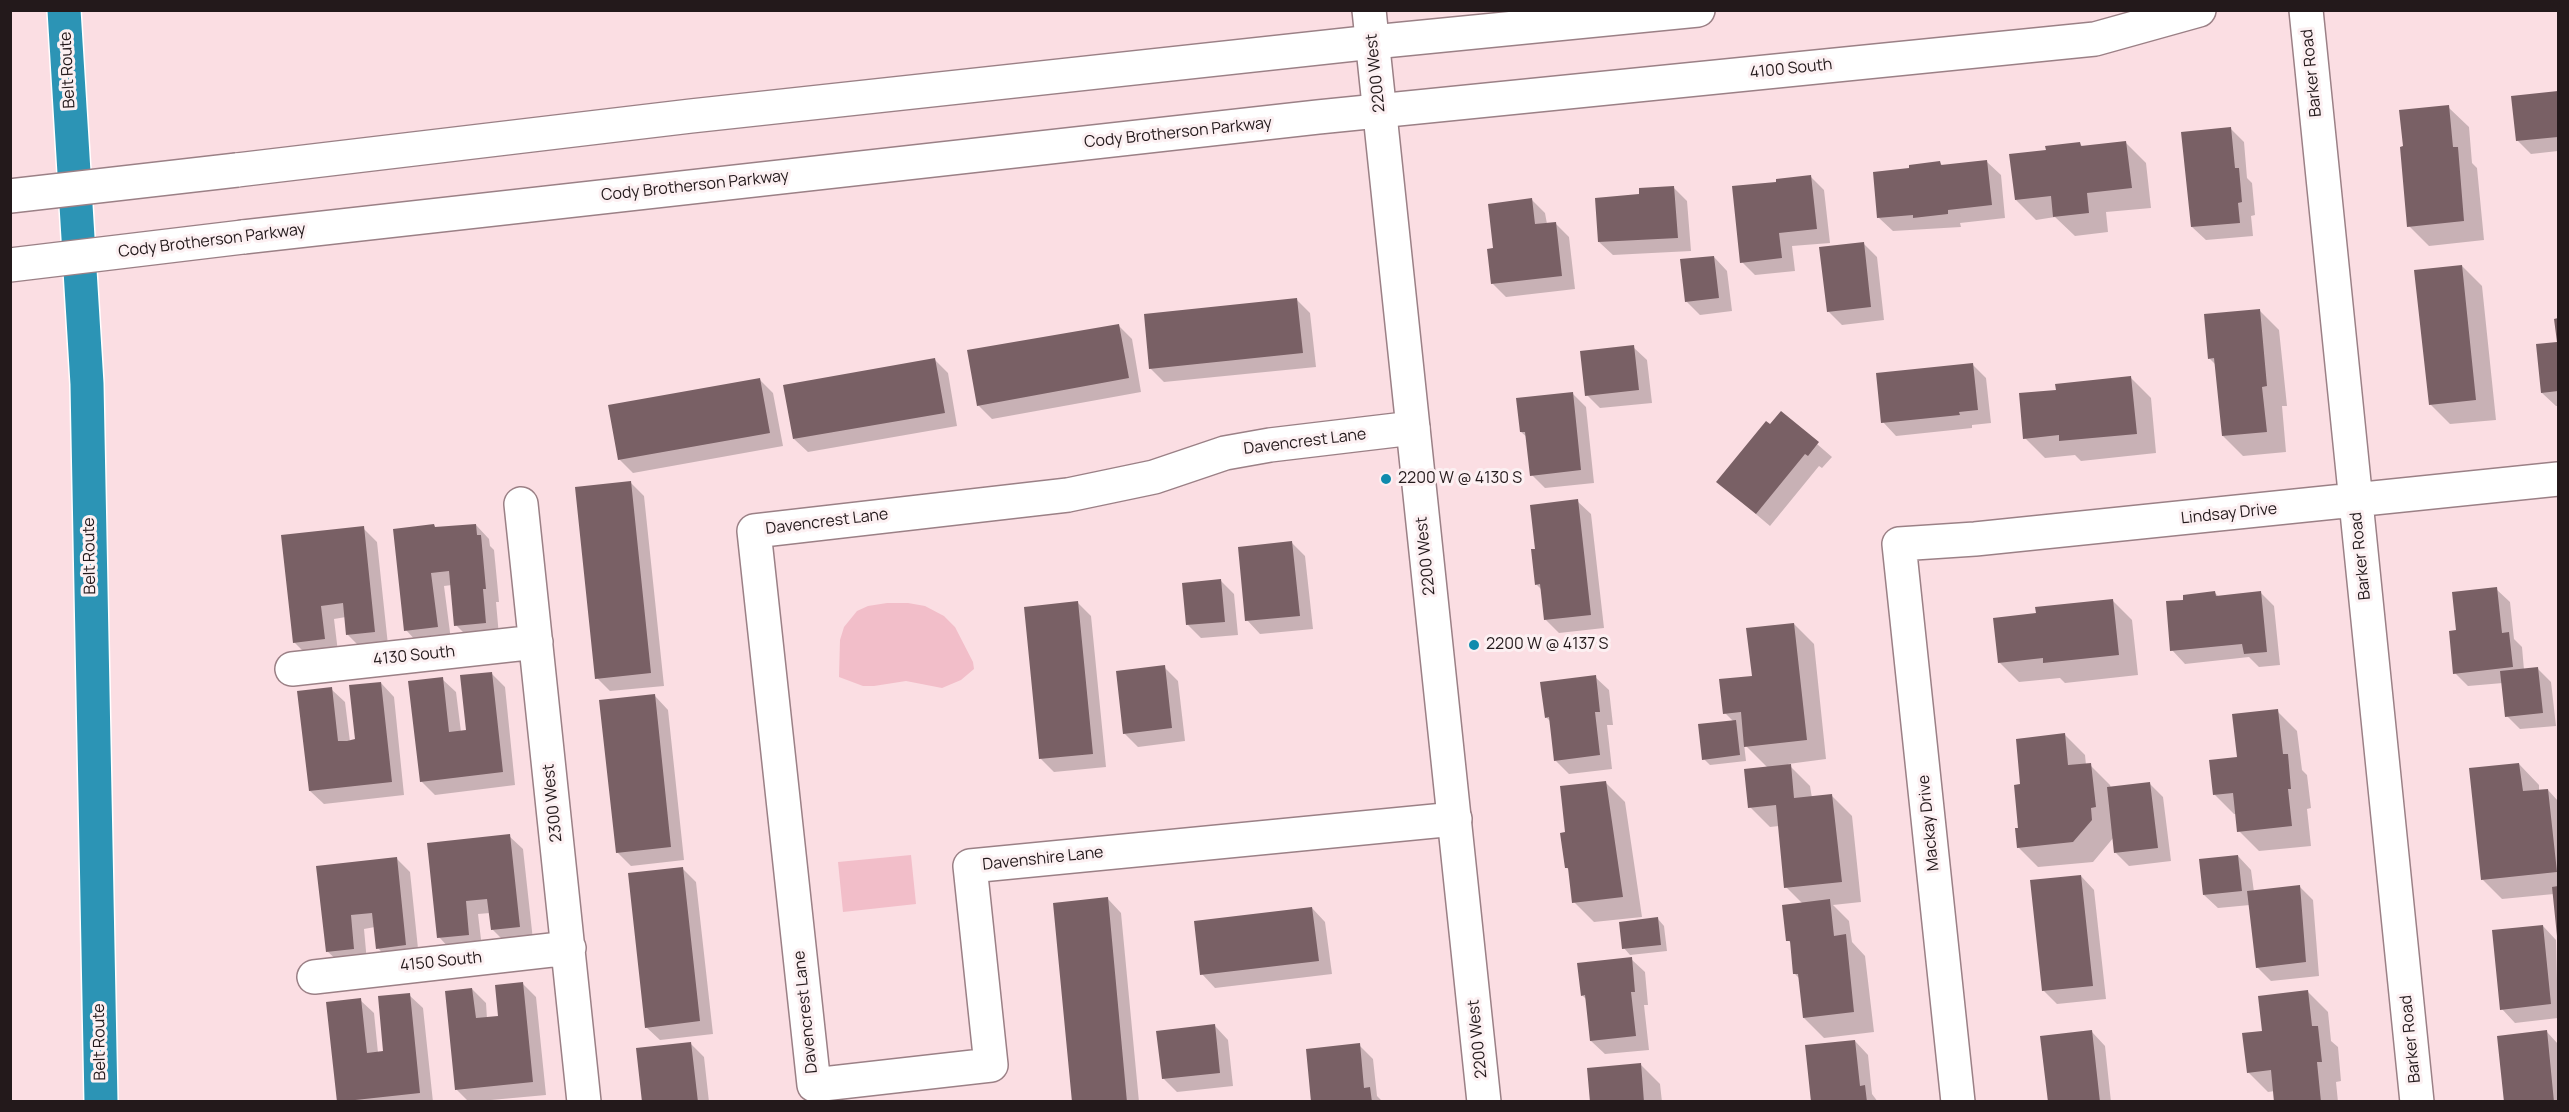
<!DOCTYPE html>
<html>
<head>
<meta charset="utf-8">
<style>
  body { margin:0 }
  #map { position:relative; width:2569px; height:1112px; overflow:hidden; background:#fbdee3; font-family:Manrope,sans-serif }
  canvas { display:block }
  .frame { position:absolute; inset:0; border:12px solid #23191b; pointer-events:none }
</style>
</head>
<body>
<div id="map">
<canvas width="2569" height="1112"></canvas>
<div class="frame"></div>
</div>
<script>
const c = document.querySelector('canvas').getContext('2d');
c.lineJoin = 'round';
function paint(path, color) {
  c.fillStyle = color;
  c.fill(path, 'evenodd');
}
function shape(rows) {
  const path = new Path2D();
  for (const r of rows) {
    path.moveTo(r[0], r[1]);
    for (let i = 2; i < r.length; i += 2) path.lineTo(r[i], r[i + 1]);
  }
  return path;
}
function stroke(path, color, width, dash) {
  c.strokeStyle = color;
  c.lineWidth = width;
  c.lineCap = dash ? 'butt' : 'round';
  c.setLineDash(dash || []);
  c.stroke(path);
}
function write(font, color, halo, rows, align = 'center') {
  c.font = font + ' Manrope,sans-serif';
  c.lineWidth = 6;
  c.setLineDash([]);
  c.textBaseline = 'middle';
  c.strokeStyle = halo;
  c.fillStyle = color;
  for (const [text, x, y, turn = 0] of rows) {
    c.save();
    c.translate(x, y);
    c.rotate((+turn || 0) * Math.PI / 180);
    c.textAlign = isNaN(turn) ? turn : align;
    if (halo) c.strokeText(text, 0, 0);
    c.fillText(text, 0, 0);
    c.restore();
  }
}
const green = shape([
  [887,603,908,603,925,606,944,616,955,627,973,662,974,669,961,680,942,688,906,681,874,686,863,686,839,677,840,640,844,627,857,611,868,606],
  [911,855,916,904,843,912,838,862]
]);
const shadow = shape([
  [2558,93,2558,151,2531,154,2517,140,2513,97],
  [2448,107,2469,127,2472,163,2477,168,2484,240,2429,246,2409,226],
  [2230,128,2244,142,2247,178,2252,183,2255,215,2251,216,2253,236,2206,240,2192,227],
  [2126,143,2146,163,2151,208,2106,212,2108,232,2075,236,2055,217,2036,220,2016,200,2047,152,2080,144,2083,147],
  [1987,162,2001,175,2005,218,1960,223,1961,227,1893,231,1879,218,1911,170,1940,163,1943,166],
  [1811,177,1824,190,1830,243,1792,246,1795,271,1755,275,1742,262,1778,184],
  [1673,187,1687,201,1691,251,1613,255,1599,242],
  [1532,200,1545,213,1547,224,1555,223,1569,237,1575,289,1506,297,1492,283,1495,249],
  [1863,243,1877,257,1884,320,1842,325,1828,311],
  [1714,257,1727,271,1732,311,1700,315,1686,301],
  [2462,266,2482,286,2496,420,2450,424,2430,404],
  [1296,299,1310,313,1316,367,1164,382,1150,368],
  [2259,310,2279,330,2287,406,2282,406,2286,452,2243,456,2223,436,2216,365,2209,358],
  [1118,325,1132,339,1141,392,992,419,978,405],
  [2558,343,2558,406,2556,406,2542,393,2538,345],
  [1633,347,1647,360,1652,403,1600,408,1587,395],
  [935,360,948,373,957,426,808,452,794,439],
  [1972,364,1986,378,1991,423,1972,425,1972,428,1896,436,1883,422],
  [2131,378,2151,398,2156,453,2081,461,2075,455,2045,458,2025,438,2057,391],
  [760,380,773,393,783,446,633,473,619,459],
  [1572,393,1586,407,1594,483,1545,488,1532,475,1528,438,1521,432],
  [1781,413,1832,457,1822,468,1819,466,1770,526,1718,482],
  [630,482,644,496,664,686,610,691,597,678],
  [1577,501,1591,514,1604,628,1559,633,1545,619,1542,590,1536,584,1537,550],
  [476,525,489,539,490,546,494,550,499,602,496,602,499,636,470,639,456,625,452,585,444,586,451,640,419,644,406,630,436,529],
  [363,528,377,542,388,645,361,648,348,635,346,617,334,619,338,652,308,656,294,642],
  [1292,543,1305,556,1313,629,1260,634,1247,620],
  [1221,581,1234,594,1238,635,1201,638,1188,625],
  [2496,589,2510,602,2514,639,2522,647,2524,670,2538,669,2551,682,2556,726,2520,729,2507,716,2503,683,2468,686,2455,673,2458,632],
  [2260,592,2274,606,2280,665,2259,667,2249,657,2185,664,2172,650,2185,601,2215,593,2219,597],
  [2112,600,2132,620,2138,675,2065,683,2060,678,2019,682,1999,662,2037,615],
  [1077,602,1091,616,1106,767,1054,772,1041,759],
  [1794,624,1814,644,1826,759,1788,764,1810,786,1812,798,1832,796,1852,816,1861,902,1833,905,1849,921,1852,942,1865,956,1874,1032,1824,1038,1804,1018,1800,979,1795,974,1792,944,1788,940,1803,904,1786,887,1779,826,1770,827,1750,807,1768,768,1744,744,1746,761,1710,765,1704,759,1733,721,1725,713],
  [1164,667,1178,681,1185,741,1138,747,1124,733],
  [492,674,505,687,515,785,435,795,421,781,442,679,456,692,461,732,468,731],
  [1595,677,1609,690,1613,725,1607,725,1612,769,1569,774,1555,760,1551,722,1546,717],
  [381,683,394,697,404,795,324,804,310,791,331,689,345,702,350,742,356,740],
  [655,696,668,710,684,860,631,866,617,852],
  [2277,711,2297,731,2302,770,2307,775,2311,808,2307,809,2311,846,2259,851,2239,831,2237,814,2234,814,2214,794],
  [2065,735,2085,755,2086,765,2090,765,2110,785,2111,788,2150,784,2163,797,2171,861,2129,866,2115,852,2114,837,2093,862,2038,867,2018,847,2022,786],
  [2519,764,2539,785,2539,791,2548,790,2558,801,2558,937,2554,894,2502,899,2482,879],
  [1605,782,1625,802,1642,917,1594,922,1574,902,1570,871,1566,867,1567,833],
  [509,836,523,849,533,940,506,943,492,929,490,913,478,914,482,948,452,951,439,937],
  [2238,856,2251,870,2254,892,2300,887,2313,900,2319,976,2271,981,2257,967,2250,905,2218,908,2204,895],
  [396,858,410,872,419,958,391,962,378,948,375,927,364,929,367,962,341,964,327,951,318,867],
  [682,868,696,882,713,1034,660,1040,646,1027],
  [2081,876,2094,890,2106,999,2057,1004,2044,991],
  [1108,899,1121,913,1139,1102,1073,1102],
  [1312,908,1325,922,1332,974,1215,988,1202,974],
  [1658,919,1664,926,1667,951,1630,955,1624,948],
  [2543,926,2556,940,2558,1018,2515,1023,2502,1009],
  [1631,959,1645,972,1648,1005,1644,1005,1649,1050,1605,1054,1591,1041,1587,1000,1582,995],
  [523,984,536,997,546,1095,469,1102,456,1089,472,989,486,1003,487,1019,499,1017],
  [2308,992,2328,1012,2331,1041,2338,1047,2341,1081,2336,1082,2338,1102,2276,1102,2275,1091,2268,1092,2248,1072,2264,1032],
  [409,995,423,1008,433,1102,339,1102,360,1000,374,1013,378,1053,385,1052],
  [1215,1026,1228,1040,1233,1086,1177,1092,1163,1078],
  [2092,1032,2105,1046,2111,1102,2049,1102],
  [2547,1032,2558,1044,2558,1102,2506,1102],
  [1855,1041,1868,1055,1872,1094,1878,1102,1813,1102],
  [690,1043,704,1057,709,1102,644,1102],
  [1359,1045,1373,1059,1377,1096,1383,1102,1312,1102],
  [1640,1064,1660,1084,1662,1102,1592,1102]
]);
const building = shape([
  [2558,91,2558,137,2516,141,2511,96],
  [2449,105,2453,147,2458,147,2464,221,2407,227,2400,147,2403,146,2399,110],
  [2231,127,2235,168,2239,168,2242,202,2238,203,2240,223,2191,227,2181,132],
  [2126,141,2132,188,2087,193,2089,213,2053,217,2051,196,2015,200,2009,154,2046,150,2045,146,2080,142,2081,146],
  [1987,160,1992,205,1948,210,1948,214,1913,218,1913,215,1877,218,1873,172,1909,168,1909,165,1940,161,1941,165],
  [1811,175,1817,229,1779,233,1782,258,1740,263,1732,186,1776,182,1776,179],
  [1674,186,1678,238,1598,242,1595,198,1639,194,1639,188],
  [1532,198,1535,224,1556,222,1562,276,1491,284,1487,249,1493,248,1488,204],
  [1864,242,1871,307,1827,312,1819,247],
  [1714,256,1719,298,1685,302,1680,259],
  [2462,265,2476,400,2429,405,2414,270],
  [1297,298,1303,353,1149,369,1144,314],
  [2260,309,2267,386,2262,387,2267,432,2222,436,2214,358,2208,359,2204,314],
  [2558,318,2558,391,2541,393,2536,344,2557,342,2554,319],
  [1119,324,1129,378,977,406,967,350],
  [1634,345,1639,390,1585,396,1580,351],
  [935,358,945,413,793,439,783,385],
  [1973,363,1978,410,1959,412,1960,415,1881,423,1876,373],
  [2131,376,2137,434,2059,441,2059,435,2023,439,2019,393,2056,390,2055,384],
  [760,378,770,433,618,460,608,405],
  [1573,392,1581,470,1530,476,1525,432,1520,432,1516,398],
  [1781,411,1819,442,1808,456,1805,454,1756,514,1716,482,1766,421,1770,424],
  [631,481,651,673,595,679,575,487],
  [1578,499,1591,615,1544,620,1540,584,1535,585,1531,549,1535,549,1530,505],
  [434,524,435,527,476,524,477,535,481,535,486,589,483,589,486,623,454,626,449,571,431,573,438,627,404,631,393,529],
  [364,526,375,632,346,635,343,603,321,606,325,639,293,643,281,535],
  [1292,541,1300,616,1245,621,1238,547],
  [1221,579,1225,622,1186,625,1182,583],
  [2497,587,2502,633,2509,632,2513,667,2453,674,2449,631,2456,630,2452,592],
  [2215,591,2216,596,2261,591,2267,652,2244,654,2242,644,2170,651,2166,601,2183,600,2183,595],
  [2113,599,2119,655,2043,663,2043,658,1998,663,1993,618,2036,613,2035,607],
  [1078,601,1093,754,1039,759,1024,607],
  [1794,623,1807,740,1744,747,1741,712,1723,714,1719,679,1752,676,1746,628],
  [1165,665,1172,728,1123,734,1116,671],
  [2538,667,2543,713,2505,717,2500,671],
  [492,672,503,772,420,782,408,681,443,677,449,732,466,730,460,675],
  [1596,675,1600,712,1595,712,1600,755,1554,761,1549,717,1545,718,1540,682],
  [381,682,392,782,309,791,297,691,332,687,338,741,347,741,355,739,349,685],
  [655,694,671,847,616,853,599,700],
  [2278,709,2283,754,2288,754,2291,789,2288,789,2292,826,2237,832,2233,793,2213,795,2209,760,2237,757,2232,714],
  [1736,720,1740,755,1702,760,1698,724],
  [2065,733,2068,765,2091,763,2096,807,2091,808,2092,820,2073,842,2017,848,2015,828,2018,828,2014,785,2020,784,2016,739],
  [2519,763,2523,791,2548,789,2557,872,2481,880,2469,768],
  [1791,764,1794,798,1832,794,1842,882,1784,888,1776,805,1748,808,1744,769],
  [1606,781,1623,897,1572,903,1568,868,1565,868,1560,833,1565,832,1560,786],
  [2150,782,2158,848,2114,853,2107,787],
  [510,834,520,927,491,930,487,899,466,901,469,935,437,938,427,843],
  [2238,855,2242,891,2203,895,2199,859],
  [397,857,406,945,376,949,372,913,351,915,354,949,326,952,316,866],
  [683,867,700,1021,645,1028,628,873],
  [2081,875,2093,986,2042,991,2030,880],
  [2300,885,2306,962,2256,968,2247,891],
  [2558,886,2558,936,2557,936,2552,887],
  [1108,897,1127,1102,1072,1102,1053,903],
  [1830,899,1834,936,1846,934,1854,1012,1803,1018,1798,974,1793,974,1790,941,1786,941,1782,905],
  [1312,907,1319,961,1200,975,1194,921],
  [1658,917,1661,945,1622,949,1619,922],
  [2543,925,2551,1004,2500,1010,2492,930],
  [1632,957,1635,992,1631,992,1636,1036,1590,1041,1585,995,1581,996,1577,963],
  [523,982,533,1082,455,1090,445,991,472,988,476,1018,498,1016,495,985],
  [2308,990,2312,1026,2318,1026,2322,1062,2317,1062,2321,1102,2274,1102,2271,1070,2247,1073,2242,1033,2262,1031,2258,996],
  [410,993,420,1093,337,1102,326,1002,361,998,367,1053,383,1051,378,996],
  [1215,1024,1220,1073,1162,1079,1156,1031],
  [2092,1030,2100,1102,2048,1102,2040,1036],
  [2547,1030,2554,1102,2504,1102,2497,1036],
  [1855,1040,1860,1086,1865,1085,1867,1102,1811,1102,1805,1045],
  [691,1042,698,1102,642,1102,636,1048],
  [1360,1043,1364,1088,1370,1087,1372,1102,1311,1102,1306,1049],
  [1641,1063,1644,1102,1590,1102,1587,1068]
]);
const minor = shape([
  [2306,10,2417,1102],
  [1413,428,1270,445,1225,453,1154,477,1068,495,754,531,814,1085,991,1065,970,866,1455,819],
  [521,504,584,1102],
  [292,669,536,642],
  [314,977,569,948],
  [1958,1102,1899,544,1975,539,2558,479]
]);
const tertiary = shape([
  [1369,10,1484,1102]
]);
const secondary = shape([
  [237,170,691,116,1373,42,1698,10],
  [243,237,1318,117,2095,39,2199,10]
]);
const motorway = shape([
  [64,10,87,384,101,1102]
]);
const secondaryBridge = shape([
  [10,196,237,170],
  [10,265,243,237]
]);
const markers = [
  [1386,479,6,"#108bad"],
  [1474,645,6,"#108bad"]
];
const streetNames = [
  ["4100 South",1791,69,-6],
  ["Belt Route",68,70,-93],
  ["2200 West",1376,73,-96],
  ["Barker Road",2312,73,-96],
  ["Cody Brotherson Parkway",1178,133,-6],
  ["Cody Brotherson Parkway",695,186,-6],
  ["Cody Brotherson Parkway",212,241,-7],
  ["Davencrest Lane",1305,442,-7],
  ["Lindsay Drive",2229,514,-6],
  ["Davencrest Lane",827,522,-7],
  ["Belt Route",90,556,-91],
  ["2200 West",1426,556,-96],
  ["Barker Road",2361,556,-96],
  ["4130 South",414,656,-6],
  ["2300 West",553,803,-96],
  ["Mackay Drive",1929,823,-96],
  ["Davenshire Lane",1043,859,-6],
  ["4150 South",441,962,-6],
  ["Davencrest Lane",806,1012,-96],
  ["2200 West",1478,1039,-96],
  ["Barker Road",2411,1039,-96],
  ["Belt Route",100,1042,-91]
];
const poiNames = [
  ["2200 W @ 4130 S",1398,479],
  ["2200 W @ 4137 S",1486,645]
];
paint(green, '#f2bec9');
paint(shadow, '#0003');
paint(building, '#796065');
stroke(minor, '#9b8086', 36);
stroke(tertiary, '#9b8086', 36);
stroke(secondary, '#9b8086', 36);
stroke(motorway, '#fff', 36);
stroke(minor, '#fff', 33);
stroke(tertiary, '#fff', 33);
stroke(secondary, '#fff', 33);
stroke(motorway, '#2c94b5', 33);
stroke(secondaryBridge, '#9b8086', 36, []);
stroke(secondaryBridge, '#fff', 33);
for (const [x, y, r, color] of markers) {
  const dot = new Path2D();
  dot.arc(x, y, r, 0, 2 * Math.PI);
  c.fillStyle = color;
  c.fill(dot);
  stroke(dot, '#fcf0f2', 2);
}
write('16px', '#23191b', '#fcf0f2', streetNames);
write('16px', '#23191b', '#fcf0f2', poiNames, 'left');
</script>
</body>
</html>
